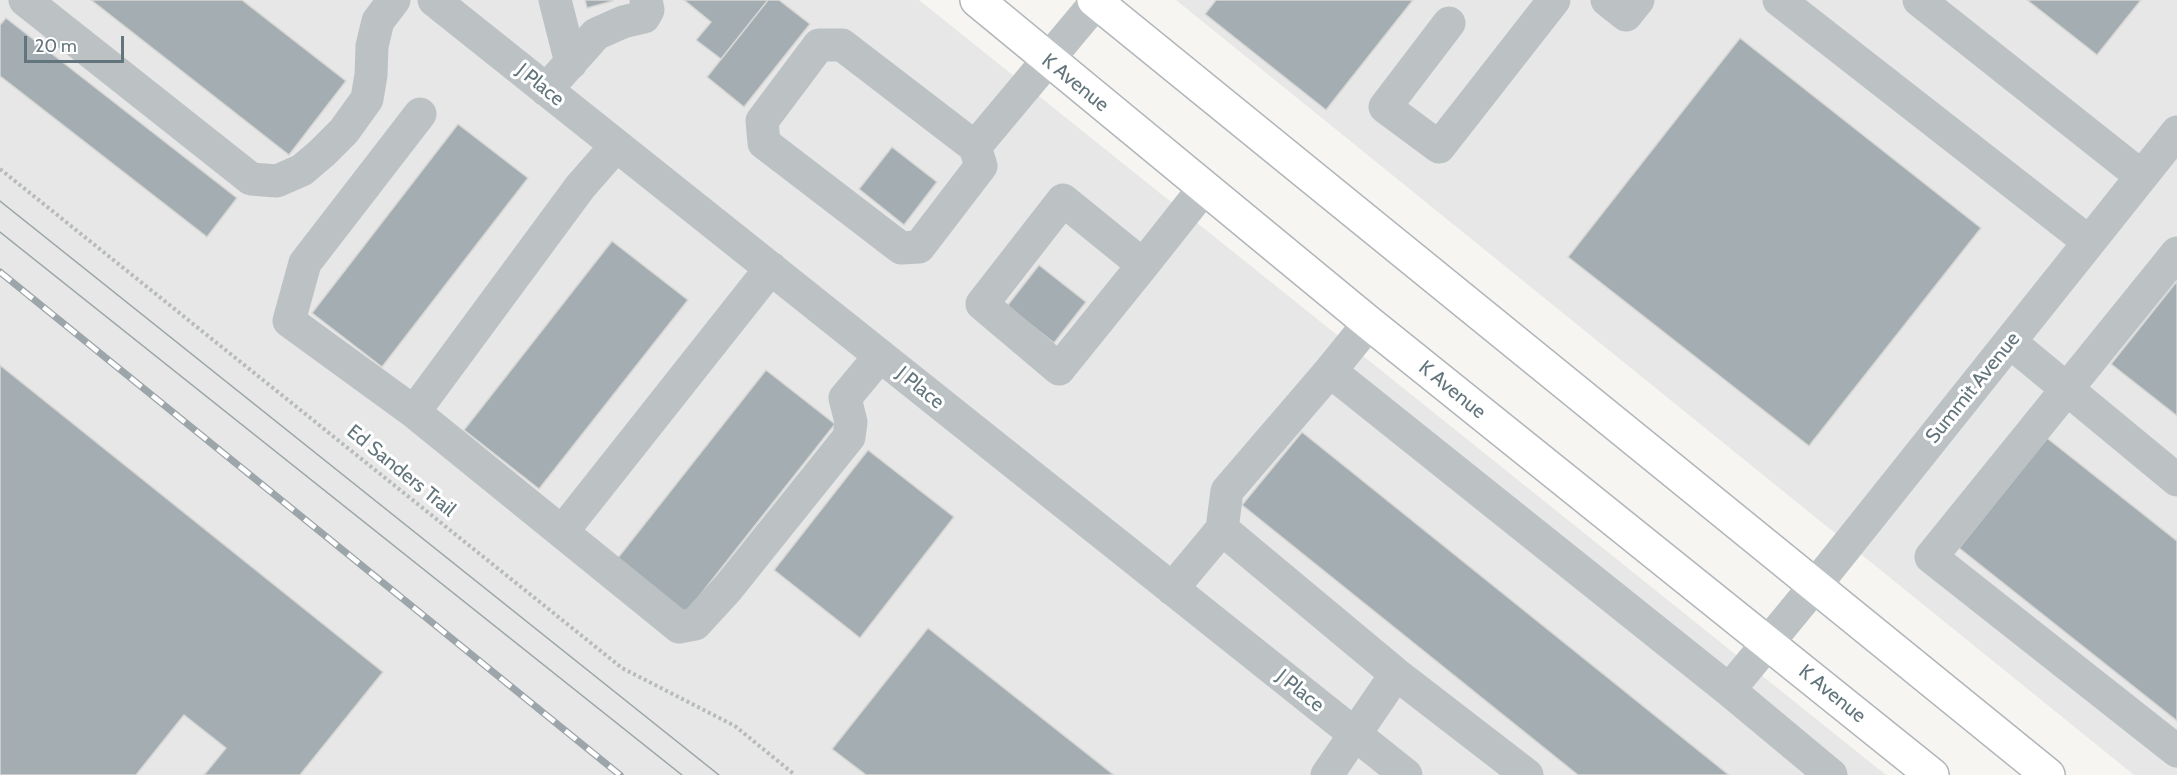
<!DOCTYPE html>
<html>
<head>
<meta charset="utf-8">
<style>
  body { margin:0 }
  #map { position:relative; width:2177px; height:775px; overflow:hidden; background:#f6f5f2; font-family:Cabin,sans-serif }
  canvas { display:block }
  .scale { position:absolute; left:24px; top:36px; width:100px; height:27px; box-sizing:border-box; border:3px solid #62757c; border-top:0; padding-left:8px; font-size:18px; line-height:21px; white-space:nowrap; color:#62757c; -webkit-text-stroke:4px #fff; paint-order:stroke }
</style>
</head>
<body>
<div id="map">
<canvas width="2177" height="775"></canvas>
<div class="scale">20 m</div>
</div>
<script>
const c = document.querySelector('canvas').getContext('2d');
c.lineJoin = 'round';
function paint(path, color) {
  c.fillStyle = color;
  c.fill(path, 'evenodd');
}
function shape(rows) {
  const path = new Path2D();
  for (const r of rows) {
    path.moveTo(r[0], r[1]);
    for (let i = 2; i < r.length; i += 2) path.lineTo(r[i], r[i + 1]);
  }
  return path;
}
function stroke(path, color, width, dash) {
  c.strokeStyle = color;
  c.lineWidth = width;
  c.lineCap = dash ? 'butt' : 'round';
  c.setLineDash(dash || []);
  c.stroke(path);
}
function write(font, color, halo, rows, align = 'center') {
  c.font = font + ' Cabin,sans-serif';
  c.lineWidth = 6;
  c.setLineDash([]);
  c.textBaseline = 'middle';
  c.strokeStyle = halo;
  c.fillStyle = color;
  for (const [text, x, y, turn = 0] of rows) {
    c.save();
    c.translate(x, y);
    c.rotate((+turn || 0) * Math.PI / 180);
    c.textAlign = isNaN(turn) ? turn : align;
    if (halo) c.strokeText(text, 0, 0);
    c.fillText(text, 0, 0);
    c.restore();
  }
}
const built = shape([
  [0,0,919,0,1886,775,0,775],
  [1176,0,2177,0,2177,775,2134,775]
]);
const building = shape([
  [91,0,242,0,346,81,289,155,91,0],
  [585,0,613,0,613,1,587,8,585,0],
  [684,0,768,0,721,59,696,40,711,22,684,0],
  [768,0,779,0,810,24,744,107,707,77,768,0],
  [1216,0,1413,0,1326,110,1205,14,1216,0],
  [2027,0,2141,0,2097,55,2027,0],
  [6,18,237,198,207,237,0,76,0,25,6,18],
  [1740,38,1981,228,1809,446,1568,257,1740,38],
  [458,124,528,178,382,367,312,313,458,124],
  [892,147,937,182,904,225,859,189,892,147],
  [612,241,688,300,539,489,464,430,612,241],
  [1039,265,1086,302,1054,343,1007,306,1039,265],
  [2177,281,2177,416,2111,364,2177,281],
  [0,365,383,672,300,775,204,775,226,748,184,715,136,775,0,775,0,365],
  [766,370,835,424,686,613,617,559,766,370],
  [1302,432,1729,775,1578,775,1242,505,1302,432],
  [2047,438,2177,541,2177,721,1959,548,2047,438],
  [868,450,954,517,860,638,774,570,868,450],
  [928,628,1114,775,866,775,832,749,928,628]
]);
const path = shape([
  [0,169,622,668,735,726,795,775]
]);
const minor = shape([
  [25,0,251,179,277,181,302,170,322,153,344,131,367,99,371,75,372,46,378,21,394,0],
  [434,0,1406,775],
  [555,0,571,63],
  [1607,0,1626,15,1638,0],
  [1779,0,2089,242],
  [1919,0,2141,176],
  [1449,23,1385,107,1439,147,1554,0],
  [546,90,596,34,623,22,644,17,648,10,646,0],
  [615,147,580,187,414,412,679,627,695,624,728,588,849,437,851,422,845,398,880,356],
  [975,147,981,166,919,247,901,248,764,143,762,121,819,45,842,45,975,147,1098,0],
  [2177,253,1931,557,2177,751],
  [1143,265,1063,200,982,304,1059,369,1143,265,1204,188],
  [1369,323,1330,371,1729,690,1831,775],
  [2010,342,2177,480],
  [414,412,289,321,305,263,420,114],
  [1222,529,1227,491,1330,371],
  [562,532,771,268],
  [1172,589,1222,529,1396,674,1527,775],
  [1729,690,1814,587,2177,132],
  [1327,775,1396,674]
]);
const major = shape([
  [977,0,1369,323,1932,775],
  [1094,0,2048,775]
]);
const tram = shape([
  [0,201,719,775],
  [0,232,682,775]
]);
const rail = shape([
  [0,272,620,775]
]);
const streetNames = [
  ["K Avenue",1075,83,39],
  ["J Place",540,85,39],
  ["J Place",920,388,39],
  ["Summit Avenue",1973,388,-51],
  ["K Avenue",1452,390,39],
  ["Ed Sanders Trail",401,471,39],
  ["J Place",1300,691,39],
  ["K Avenue",1832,694,39]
];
paint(built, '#e6e7e6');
paint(building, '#a4aeb2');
stroke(building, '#d7d7d5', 1.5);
stroke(major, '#b0b6b9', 36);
stroke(path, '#b7bbbc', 4, [3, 3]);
stroke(minor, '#bcc2c4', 33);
stroke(major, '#fff', 33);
stroke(tram, '#9ca5a9', 1.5);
stroke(rail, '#9ca5a9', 7);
stroke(rail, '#fff', 4.5, [14]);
write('20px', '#62757c', '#fff', streetNames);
</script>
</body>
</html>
